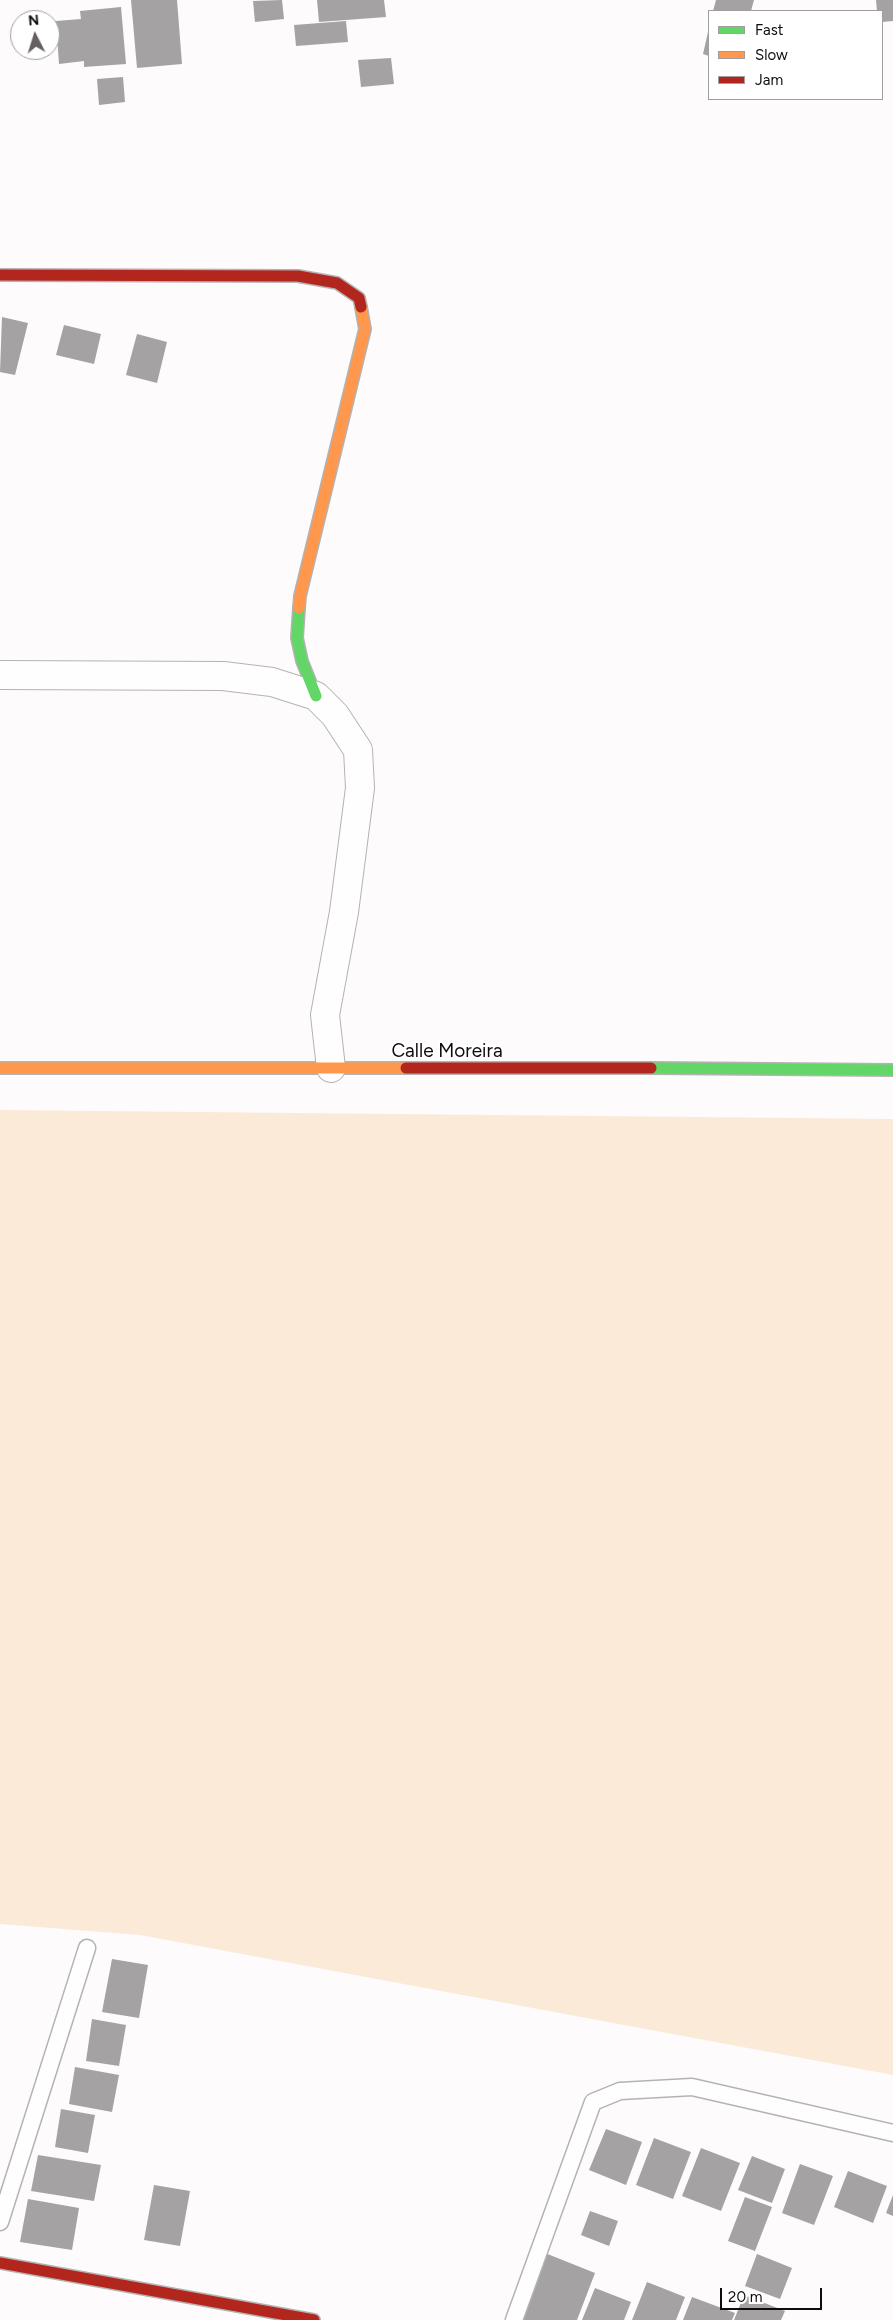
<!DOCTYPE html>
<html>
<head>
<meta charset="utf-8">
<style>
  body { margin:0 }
  #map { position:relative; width:893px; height:2320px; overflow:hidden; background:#fdfbfc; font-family:Figtree,sans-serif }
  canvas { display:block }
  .legend { position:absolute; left:708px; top:10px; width:175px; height:90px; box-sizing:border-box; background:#fff; border:1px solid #a09e9e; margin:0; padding:6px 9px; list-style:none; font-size:15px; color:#110c0c }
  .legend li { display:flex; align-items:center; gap:10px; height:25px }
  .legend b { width:25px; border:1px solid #a09e9e }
  .north { position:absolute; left:10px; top:10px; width:50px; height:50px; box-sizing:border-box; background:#fff; border:1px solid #a09e9e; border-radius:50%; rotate:355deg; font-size:14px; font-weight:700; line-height:20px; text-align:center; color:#110c0c }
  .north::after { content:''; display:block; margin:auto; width:18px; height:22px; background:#646060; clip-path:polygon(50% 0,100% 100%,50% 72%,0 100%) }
  .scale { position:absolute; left:720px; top:2288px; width:102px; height:22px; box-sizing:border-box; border:2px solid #110c0c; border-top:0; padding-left:6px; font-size:15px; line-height:18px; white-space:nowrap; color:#110c0c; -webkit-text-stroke:4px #fff; paint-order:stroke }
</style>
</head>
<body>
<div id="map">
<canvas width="893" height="2320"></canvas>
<ul class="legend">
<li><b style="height:6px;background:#63d668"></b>Fast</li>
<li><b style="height:6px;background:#ff974d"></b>Slow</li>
<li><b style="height:6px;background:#b3261e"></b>Jam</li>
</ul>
<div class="north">N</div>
<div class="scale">20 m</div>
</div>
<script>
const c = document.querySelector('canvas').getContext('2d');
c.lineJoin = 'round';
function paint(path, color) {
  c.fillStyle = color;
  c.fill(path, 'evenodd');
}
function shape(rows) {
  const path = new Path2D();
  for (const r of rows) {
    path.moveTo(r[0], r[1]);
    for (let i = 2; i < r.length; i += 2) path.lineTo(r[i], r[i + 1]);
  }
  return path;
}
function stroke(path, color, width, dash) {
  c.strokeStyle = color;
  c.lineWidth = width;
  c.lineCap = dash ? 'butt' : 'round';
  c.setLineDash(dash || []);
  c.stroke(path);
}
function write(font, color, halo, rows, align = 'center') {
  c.font = font + ' Figtree,sans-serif';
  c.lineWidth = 5;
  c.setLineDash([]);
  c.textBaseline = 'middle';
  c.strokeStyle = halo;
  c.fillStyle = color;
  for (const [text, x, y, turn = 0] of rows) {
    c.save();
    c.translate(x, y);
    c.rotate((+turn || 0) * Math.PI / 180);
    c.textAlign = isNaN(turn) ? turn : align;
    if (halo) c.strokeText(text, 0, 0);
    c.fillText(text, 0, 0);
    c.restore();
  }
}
const green = shape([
  [0,1110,893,1119,893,2075,140,1935,0,1924]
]);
const building = shape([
  [131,0,177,0,182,64,137,68],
  [282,0,284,19,255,22,253,1],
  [317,0,384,0,386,17,319,22],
  [716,0,754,0,751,11,713,11],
  [876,0,893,0,893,21,882,22,882,11,877,11],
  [121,7,126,64,84,67,84,61,59,64,56,21,81,19,80,11],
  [346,21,348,42,296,46,294,25],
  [708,32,709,32,709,56,703,54],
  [391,58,394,84,361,87,358,60],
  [123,77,125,102,99,105,97,79],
  [2,317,28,323,15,375,0,372],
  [64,325,101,334,94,364,56,355],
  [137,334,167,342,157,383,126,375],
  [112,1959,148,1965,139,2018,102,2012],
  [92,2019,126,2025,119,2066,86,2061],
  [75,2067,119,2075,112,2112,69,2104],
  [61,2109,95,2115,88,2153,55,2147],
  [606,2129,642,2142,626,2185,589,2170],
  [654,2138,691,2152,673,2199,636,2185],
  [701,2148,740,2163,721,2211,682,2196],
  [38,2155,101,2165,94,2201,31,2191],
  [752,2156,785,2169,772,2203,738,2190],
  [800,2164,833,2176,814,2225,782,2213],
  [848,2171,887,2186,873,2223,834,2207],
  [154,2185,190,2191,180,2246,144,2240],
  [893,2195,893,2216,886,2213],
  [745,2197,772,2207,755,2251,728,2241],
  [28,2199,79,2208,72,2250,20,2242],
  [590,2211,618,2221,609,2246,581,2235],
  [545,2253,595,2273,577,2320,518,2320],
  [757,2254,792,2268,780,2299,745,2286],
  [647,2282,685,2297,676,2320,632,2320],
  [595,2288,631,2302,624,2320,582,2320],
  [744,2295,785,2311,781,2320,734,2320],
  [692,2297,735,2313,732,2320,683,2320]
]);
const lane = shape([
  [0,2222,87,1948],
  [514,2320,593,2102,620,2091,692,2087,893,2133]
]);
const street = shape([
  [0,675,223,676,272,682,316,696,335,715,358,750,360,788,344,912,325,1015,331,1068]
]);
const fast = shape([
  [299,608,297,638,302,661,316,696],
  [651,1068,893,1070]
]);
const slow = shape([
  [299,608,300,596,365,329,361,307],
  [0,1068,406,1068]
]);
const jam = shape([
  [0,275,298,276,337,283,359,298,361,307],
  [406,1068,651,1068],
  [0,2263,314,2320]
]);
const streetNames = [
  ["Calle Moreira",447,1051]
];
paint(green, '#fcead9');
paint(building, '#a4a2a3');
stroke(lane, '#b5b2b2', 19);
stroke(street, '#b5b2b2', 30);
stroke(fast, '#b5b2b2', 14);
stroke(slow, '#b5b2b2', 14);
stroke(jam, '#b5b2b2', 14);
stroke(lane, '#fffeff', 16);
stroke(street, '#fffeff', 28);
stroke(fast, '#63d668', 11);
stroke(slow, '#ff974d', 11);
stroke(jam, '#b3261e', 11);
write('19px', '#110c0c', '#fff', streetNames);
</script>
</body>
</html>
